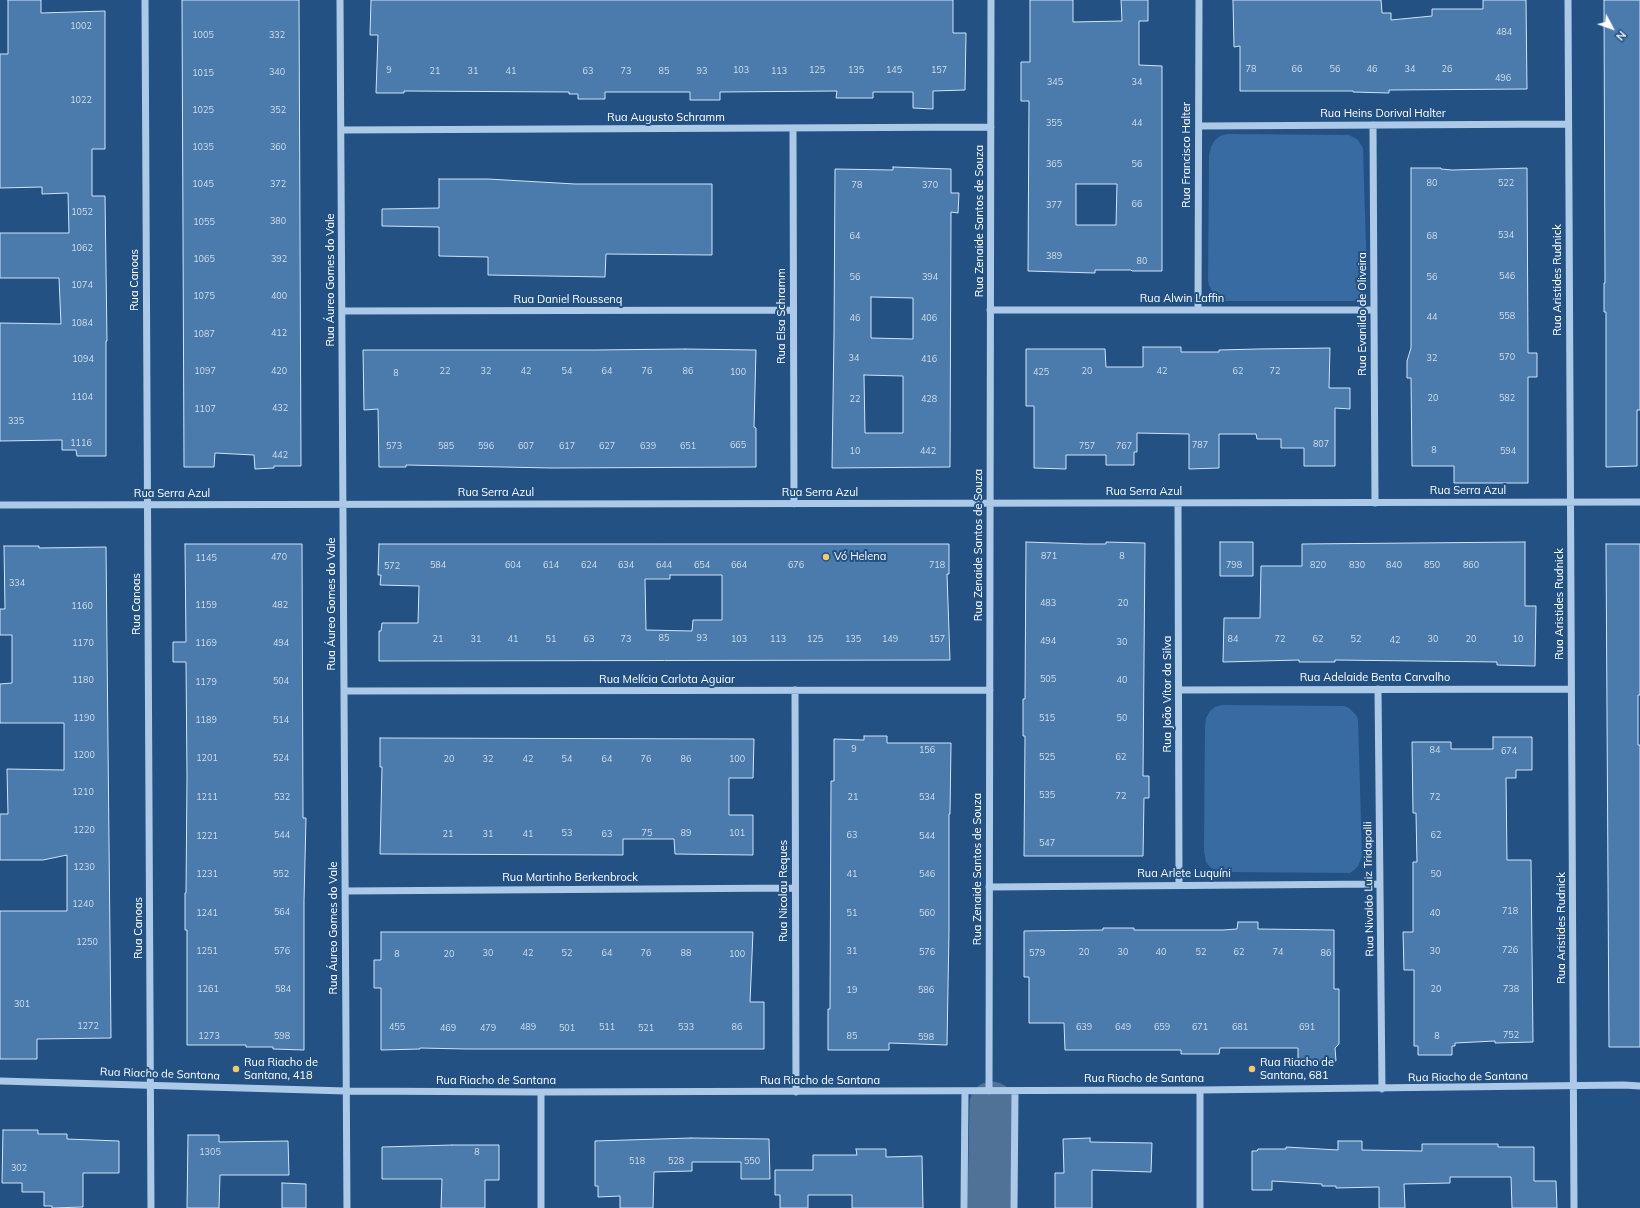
<!DOCTYPE html>
<html>
<head>
<meta charset="utf-8">
<style>
  body { margin:0 }
  #map { position:relative; width:1640px; height:1208px; overflow:hidden; background:#235184; font-family:Mulish,sans-serif }
  canvas { display:block }
  .north { position:absolute; left:1592px; top:8px; width:40px; height:40px; -webkit-text-stroke:3px #235184; paint-order:stroke; rotate:131deg; font-size:11px; font-weight:700; line-height:16px; text-align:center; color:#fff }
  .north::after { content:''; display:block; margin:auto; width:14px; height:18px; background:#fff; clip-path:polygon(50% 0,100% 100%,50% 72%,0 100%) }
</style>
</head>
<body>
<div id="map">
<canvas width="1640" height="1208"></canvas>
<div class="north">N</div>
</div>
<script>
const c = document.querySelector('canvas').getContext('2d');
c.lineJoin = 'round';
function paint(path, color) {
  c.fillStyle = color;
  c.fill(path, 'evenodd');
}
function shape(rows) {
  const path = new Path2D();
  for (const r of rows) {
    path.moveTo(r[0], r[1]);
    for (let i = 2; i < r.length; i += 2) path.lineTo(r[i], r[i + 1]);
  }
  return path;
}
function stroke(path, color, width, dash) {
  c.strokeStyle = color;
  c.lineWidth = width;
  c.lineCap = dash ? 'butt' : 'round';
  c.setLineDash(dash || []);
  c.stroke(path);
}
function write(font, color, halo, rows, align = 'center') {
  c.font = font + ' Mulish,sans-serif';
  c.lineWidth = 4;
  c.setLineDash([]);
  c.textBaseline = 'middle';
  c.strokeStyle = halo;
  c.fillStyle = color;
  for (const [text, x, y, turn = 0] of rows) {
    c.save();
    c.translate(x, y);
    c.rotate((+turn || 0) * Math.PI / 180);
    c.textAlign = isNaN(turn) ? turn : align;
    if (halo) c.strokeText(text, 0, 0);
    c.fillText(text, 0, 0);
    c.restore();
  }
}
const green = shape([
  [1227,134,1349,135,1358,140,1363,148,1367,279,1366,290,1359,299,1355,301,1224,301,1214,295,1209,285,1208,280,1209,155,1211,147,1215,140,1220,136],
  [1222,705,1344,706,1349,708,1356,715,1358,719,1362,856,1358,866,1354,870,1350,873,1225,872,1214,870,1209,866,1206,862,1204,851,1205,726,1206,718,1210,711,1215,707]
]);
const river = shape([
  [990,1208,992,1104]
]);
const building = shape([
  [8,0,41,0,41,13,105,11,105,149,92,149,92,196,105,196,107,341,106,341,106,456,77,456,76,450,62,450,62,440,0,441,0,323,61,324,59,278,0,278,0,233,69,233,68,193,42,194,42,187,0,188,0,54,8,54,8,0],
  [182,0,299,0,301,466,274,466,274,468,255,469,254,455,215,453,214,467,184,467,182,0],
  [371,0,953,0,953,33,966,33,965,90,933,91,933,109,913,108,913,92,873,92,873,98,836,98,837,91,720,92,720,100,690,100,690,92,605,92,605,99,578,99,578,94,569,94,569,92,404,91,404,93,376,93,378,35,370,35,371,0],
  [1030,0,1073,0,1073,22,1122,21,1121,0,1148,0,1148,21,1139,21,1139,65,1162,66,1162,271,1132,271,1131,270,1095,270,1095,273,1028,271,1029,101,1021,101,1021,62,1030,62,1030,0],
  [1076,184,1117,184,1116,225,1076,225,1076,184],
  [1233,0,1381,0,1382,13,1391,13,1391,20,1432,16,1432,9,1483,9,1483,0,1526,0,1527,89,1389,90,1389,93,1353,92,1353,91,1240,91,1240,46,1234,47,1233,0],
  [1604,0,1640,0,1640,410,1637,410,1637,466,1606,467,1606,312,1604,312,1604,283,1605,283,1604,0],
  [893,167,951,169,951,193,959,193,958,213,951,212,950,467,832,468,834,334,835,169,893,170,893,167],
  [871,297,913,298,913,339,871,338,871,297],
  [864,375,903,376,903,433,865,433,864,375],
  [1411,168,1441,168,1441,169,1452,170,1527,168,1528,353,1537,353,1537,377,1528,377,1528,483,1454,483,1454,466,1412,466,1411,378,1407,378,1407,361,1411,348,1411,168],
  [439,179,488,179,575,184,712,184,712,255,606,254,605,277,488,275,488,257,439,256,439,227,382,226,382,209,439,208,439,179],
  [1143,347,1181,347,1181,352,1219,352,1219,350,1258,349,1330,348,1329,388,1350,388,1350,409,1335,408,1335,466,1304,466,1304,448,1281,448,1281,439,1257,439,1256,434,1219,434,1219,468,1189,469,1189,434,1137,433,1137,452,1134,452,1134,465,1106,465,1106,455,1066,455,1066,469,1034,468,1034,406,1026,406,1026,349,1105,349,1106,367,1143,367,1143,347],
  [685,349,756,350,754,427,756,428,756,467,551,468,406,465,406,467,379,467,378,409,364,410,363,350,595,350,685,349],
  [1026,542,1086,544,1106,544,1106,542,1145,543,1143,776,1149,776,1149,798,1144,798,1143,856,1024,856,1025,736,1023,736,1023,699,1025,699,1026,542],
  [1220,542,1253,542,1253,576,1220,576,1220,542],
  [1525,542,1525,606,1536,606,1535,666,1497,665,1497,662,1335,660,1335,662,1299,662,1299,660,1223,662,1224,618,1260,618,1261,566,1302,566,1302,544,1525,542],
  [185,544,302,544,303,818,306,818,304,901,304,1050,273,1049,273,1047,246,1047,246,1045,187,1045,187,930,185,930,185,893,186,893,187,777,186,662,173,662,173,642,186,642,185,544],
  [379,544,949,544,949,574,947,574,950,660,379,661,379,631,381,631,382,623,418,623,419,586,380,585,381,575,378,575,379,544],
  [670,575,722,575,722,620,693,620,692,631,646,630,645,579,670,579,670,575],
  [1606,544,1640,544,1640,695,1638,695,1638,745,1640,745,1640,1047,1609,1047,1606,544],
  [4,546,39,546,39,548,106,547,111,1038,37,1039,37,1059,0,1059,0,911,67,911,67,855,43,860,0,860,0,814,8,814,7,769,64,770,64,723,0,723,0,684,12,683,12,635,0,635,0,609,5,609,4,546],
  [864,736,887,736,887,743,951,743,950,814,949,814,949,930,947,1045,889,1043,889,1050,828,1050,828,1009,830,1009,831,781,834,781,834,739,864,740,864,736],
  [1493,737,1532,737,1532,770,1516,770,1516,778,1506,778,1507,860,1531,860,1533,1042,1495,1043,1495,1041,1455,1043,1455,1046,1452,1046,1452,1055,1418,1055,1418,1046,1414,1046,1414,970,1404,970,1403,932,1413,932,1413,862,1417,862,1416,813,1413,813,1412,742,1451,742,1451,749,1493,749,1493,737],
  [380,738,754,739,753,778,729,778,729,815,753,815,753,855,675,854,674,839,623,839,623,855,380,854,382,767,380,767,380,738],
  [1238,922,1258,922,1258,929,1334,930,1334,989,1339,989,1339,1044,1335,1048,1336,1061,1298,1061,1298,1048,1220,1048,1219,1054,1181,1054,1181,1050,1065,1050,1064,1023,1029,1023,1029,977,1024,977,1024,931,1103,930,1103,928,1134,928,1134,930,1223,930,1237,929,1238,922],
  [381,932,753,932,750,1002,764,1002,764,1049,466,1049,420,1048,420,1049,381,1050,381,988,374,988,374,960,381,960,381,932],
  [3,1130,38,1130,38,1134,67,1134,67,1139,119,1141,119,1173,83,1173,83,1207,52,1208,52,1206,44,1206,44,1192,22,1192,22,1183,2,1183,3,1130],
  [188,1135,219,1135,219,1142,288,1141,289,1175,220,1175,219,1208,187,1208,188,1135],
  [691,1138,769,1139,770,1179,741,1179,741,1162,692,1162,692,1171,654,1172,653,1208,620,1208,620,1196,598,1197,598,1186,595,1186,595,1141,691,1138],
  [1090,1138,1090,1142,1152,1143,1151,1172,1092,1170,1092,1208,1055,1208,1055,1173,1064,1173,1063,1139,1090,1138],
  [1338,1141,1362,1141,1362,1150,1422,1151,1422,1144,1498,1144,1498,1147,1534,1147,1534,1181,1556,1181,1557,1208,1512,1208,1511,1177,1450,1177,1450,1183,1404,1184,1405,1208,1379,1208,1379,1187,1336,1188,1336,1186,1322,1186,1322,1184,1272,1181,1272,1190,1252,1190,1252,1151,1257,1151,1258,1149,1286,1149,1286,1147,1338,1150,1338,1141],
  [452,1145,499,1145,499,1180,485,1180,485,1208,441,1208,442,1179,382,1179,382,1147,452,1145],
  [856,1149,886,1149,886,1157,922,1156,923,1208,852,1208,852,1195,808,1195,808,1208,780,1208,780,1195,775,1195,775,1170,813,1170,813,1155,857,1155,856,1149],
  [282,1183,306,1184,306,1208,282,1208,282,1183]
]);
const minor = shape([
  [145,0,151,1208],
  [340,0,347,1208],
  [1568,0,1574,1208],
  [1373,125,1375,503],
  [1199,126,1568,124],
  [793,128,794,504],
  [341,130,991,127],
  [990,310,1374,310],
  [1198,310,1199,0],
  [342,311,793,310],
  [1178,503,1179,885],
  [0,505,1640,502],
  [1378,689,1382,1089],
  [795,690,796,1092],
  [1179,690,1571,689],
  [344,691,990,690],
  [989,887,1380,884],
  [345,891,795,888],
  [0,1081,346,1091,541,1092,1200,1090,1624,1085,1640,1086],
  [989,1091,991,0],
  [541,1092,541,1208],
  [964,1208,965,1091],
  [1014,1208,1015,1091],
  [1200,1208,1200,1090]
]);
const markers = [
  [826,557,4,"#f4c86f"],
  [236,1069,4,"#f4c86f"],
  [1252,1069,4,"#f4c86f"]
];
const numberNames = [
  ["1002",81,26],
  ["484",1504,32],
  ["1005",203,35],
  ["332",277,35],
  ["78",1251,69],
  ["66",1297,69],
  ["56",1335,69],
  ["46",1372,69],
  ["34",1410,69],
  ["26",1447,69],
  ["9",389,70],
  ["103",741,70],
  ["125",817,70],
  ["135",856,70],
  ["145",894,70],
  ["157",939,70],
  ["21",435,71],
  ["31",473,71],
  ["41",511,71],
  ["63",588,71],
  ["73",626,71],
  ["85",664,71],
  ["93",702,71],
  ["113",779,71],
  ["340",277,72],
  ["1015",203,73],
  ["496",1503,78],
  ["345",1055,82],
  ["34",1137,82],
  ["1022",81,100],
  ["1025",203,110],
  ["352",278,110],
  ["355",1054,123],
  ["44",1137,123],
  ["1035",203,147],
  ["360",278,147],
  ["365",1054,164],
  ["56",1137,164],
  ["80",1432,183],
  ["522",1506,183],
  ["1045",203,184],
  ["372",278,184],
  ["78",857,185],
  ["370",930,185],
  ["66",1137,204],
  ["377",1054,205],
  ["1052",82,212],
  ["380",278,221],
  ["1055",204,222],
  ["534",1506,235],
  ["64",855,236],
  ["68",1432,236],
  ["1062",82,248],
  ["389",1054,256],
  ["1065",204,259],
  ["392",279,259],
  ["80",1142,261],
  ["546",1507,276],
  ["56",855,277],
  ["394",930,277],
  ["56",1432,277],
  ["1074",82,285],
  ["1075",204,296],
  ["400",279,296],
  ["558",1507,316],
  ["44",1432,317],
  ["46",855,318],
  ["406",929,318],
  ["1084",82,323],
  ["412",279,333],
  ["1087",204,334],
  ["570",1507,357],
  ["34",854,358],
  ["32",1432,358],
  ["1094",83,359],
  ["416",929,359],
  ["1097",205,371],
  ["420",279,371],
  ["22",445,371],
  ["32",486,371],
  ["42",526,371],
  ["54",567,371],
  ["64",607,371],
  ["76",647,371],
  ["86",688,371],
  ["20",1087,371],
  ["42",1162,371],
  ["62",1238,371],
  ["72",1275,371],
  ["100",738,372],
  ["425",1041,372],
  ["8",396,373],
  ["1104",82,397],
  ["20",1433,398],
  ["582",1507,398],
  ["22",855,399],
  ["428",929,399],
  ["432",280,408],
  ["1107",205,409],
  ["335",16,421],
  ["1116",81,443],
  ["807",1321,444],
  ["665",738,445],
  ["787",1200,445],
  ["573",394,446],
  ["585",446,446],
  ["596",486,446],
  ["607",526,446],
  ["617",567,446],
  ["627",607,446],
  ["639",648,446],
  ["651",688,446],
  ["757",1087,446],
  ["767",1124,446],
  ["8",1434,450],
  ["10",855,451],
  ["442",928,451],
  ["594",1508,451],
  ["442",280,455],
  ["871",1049,556],
  ["8",1122,556],
  ["470",279,557],
  ["1145",206,558],
  ["584",438,565],
  ["604",513,565],
  ["614",551,565],
  ["624",589,565],
  ["634",626,565],
  ["644",664,565],
  ["654",702,565],
  ["664",739,565],
  ["676",796,565],
  ["718",937,565],
  ["798",1234,565],
  ["820",1318,565],
  ["830",1357,565],
  ["840",1394,565],
  ["850",1432,565],
  ["860",1471,565],
  ["572",392,566],
  ["334",17,583],
  ["483",1048,603],
  ["20",1123,603],
  ["1159",206,605],
  ["482",280,605],
  ["1160",82,606],
  ["85",664,638],
  ["93",702,638],
  ["21",438,639],
  ["31",476,639],
  ["41",513,639],
  ["51",551,639],
  ["63",589,639],
  ["73",626,639],
  ["103",739,639],
  ["113",778,639],
  ["125",815,639],
  ["135",853,639],
  ["149",890,639],
  ["157",937,639],
  ["84",1233,639],
  ["72",1280,639],
  ["62",1318,639],
  ["52",1356,639],
  ["30",1433,639],
  ["20",1471,639],
  ["10",1518,639],
  ["42",1395,640],
  ["494",1048,641],
  ["30",1122,642],
  ["1170",83,643],
  ["1169",206,643],
  ["494",281,643],
  ["505",1048,679],
  ["1180",83,680],
  ["40",1122,680],
  ["504",281,681],
  ["1179",206,682],
  ["1190",84,718],
  ["515",1047,718],
  ["50",1122,718],
  ["1189",206,720],
  ["514",281,720],
  ["9",854,749],
  ["156",927,750],
  ["84",1435,750],
  ["674",1509,751],
  ["1200",84,755],
  ["525",1047,757],
  ["62",1121,757],
  ["1201",207,758],
  ["524",281,758],
  ["20",449,759],
  ["32",488,759],
  ["42",528,759],
  ["54",567,759],
  ["64",607,759],
  ["76",646,759],
  ["86",686,759],
  ["100",737,759],
  ["1210",83,792],
  ["535",1047,795],
  ["72",1121,796],
  ["1211",207,797],
  ["532",282,797],
  ["21",853,797],
  ["534",927,797],
  ["72",1435,797],
  ["1220",84,830],
  ["53",567,833],
  ["75",647,833],
  ["89",686,833],
  ["101",737,833],
  ["21",448,834],
  ["31",488,834],
  ["41",528,834],
  ["63",607,834],
  ["544",282,835],
  ["63",852,835],
  ["62",1436,835],
  ["1221",207,836],
  ["544",927,836],
  ["547",1047,843],
  ["1230",84,867],
  ["1231",207,874],
  ["552",281,874],
  ["41",852,874],
  ["546",927,874],
  ["50",1436,874],
  ["1240",83,904],
  ["718",1510,911],
  ["564",282,912],
  ["1241",207,913],
  ["51",852,913],
  ["560",927,913],
  ["40",1435,913],
  ["1250",87,942],
  ["726",1510,950],
  ["1251",207,951],
  ["576",282,951],
  ["31",852,951],
  ["30",1435,951],
  ["576",927,952],
  ["20",1084,952],
  ["30",1123,952],
  ["40",1161,952],
  ["52",1201,952],
  ["62",1239,952],
  ["74",1278,952],
  ["30",488,953],
  ["42",528,953],
  ["52",567,953],
  ["64",607,953],
  ["76",646,953],
  ["88",686,953],
  ["579",1037,953],
  ["86",1326,953],
  ["8",397,954],
  ["20",449,954],
  ["100",737,954],
  ["1261",208,989],
  ["584",283,989],
  ["20",1436,989],
  ["738",1511,989],
  ["19",852,990],
  ["586",926,990],
  ["301",22,1004],
  ["1272",88,1026],
  ["455",397,1027],
  ["489",528,1027],
  ["511",607,1027],
  ["533",686,1027],
  ["86",737,1027],
  ["639",1084,1027],
  ["649",1123,1027],
  ["659",1162,1027],
  ["671",1200,1027],
  ["681",1240,1027],
  ["691",1307,1027],
  ["469",448,1028],
  ["479",488,1028],
  ["501",567,1028],
  ["521",646,1028],
  ["752",1511,1035],
  ["1273",209,1036],
  ["598",282,1036],
  ["85",852,1036],
  ["8",1437,1036],
  ["598",926,1037],
  ["1305",210,1152],
  ["8",477,1152],
  ["518",637,1161],
  ["528",676,1161],
  ["550",752,1161],
  ["302",19,1168]
];
const streetNames = [
  ["Rua Heins Dorival Halter",1383,114],
  ["Rua Augusto Schramm",666,118],
  ["Rua Francisco Halter",1187,155,-90],
  ["Rua Zenaide Santos de Souza",980,221,-90],
  ["Rua Canoas",135,280,-90],
  ["Rua Áureo Gomes do Vale",331,280,-90],
  ["Rua Aristides Rudnick",1558,280,-90],
  ["Rua Alwin Laffin",1182,299],
  ["Rua Daniel Roussenq",568,300],
  ["Rua Evanildo de Oliveira",1363,314,-90],
  ["Rua Elsa Schramm",782,316,-90],
  ["Rua Serra Azul",1468,491],
  ["Rua Serra Azul",1144,492],
  ["Rua Serra Azul",496,493],
  ["Rua Serra Azul",820,493],
  ["Rua Serra Azul",172,494],
  ["Rua Zenaide Santos de Souza",979,545,-90],
  ["Rua Canoas",137,604,-90],
  ["Rua Áureo Gomes do Vale",332,604,-90],
  ["Rua Aristides Rudnick",1560,604,-90],
  ["Rua Adelaide Benta Carvalho",1375,678],
  ["Rua Melícia Carlota Aguiar",667,680],
  ["Rua João Vítor da Silva",1168,694,-90],
  ["Rua Zenaide Santos de Souza",978,869,-90],
  ["Rua Arlete Luquíni",1184,874],
  ["Rua Martinho Berkenbrock",570,878],
  ["Rua Nivaldo Luiz Tridapalli",1369,889,-91],
  ["Rua Nicolau Reques",784,891,-90],
  ["Rua Canoas",139,928,-90],
  ["Rua Áureo Gomes do Vale",334,928,-90],
  ["Rua Aristides Rudnick",1562,928,-90],
  ["Rua Riacho de Santana",160,1074,2],
  ["Rua Riacho de Santana",1468,1077,-1],
  ["Rua Riacho de Santana",1144,1079],
  ["Rua Riacho de Santana",496,1081],
  ["Rua Riacho de Santana",820,1081]
];
const poiNames = [
  ["Vó Helena",834,557],
  ["Rua Riacho de",244,1063],
  ["Santana, 418",244,1076],
  ["Rua Riacho de",1260,1063],
  ["Santana, 681",1260,1076]
];
paint(green, '#376ba1');
stroke(river, '#517297', 45);
paint(building, '#4b7bac');
stroke(building, '#d0e3f6', 1);
stroke(minor, '#accae8', 7);
for (const [x, y, r, color] of markers) {
  const dot = new Path2D();
  dot.arc(x, y, r, 0, 2 * Math.PI);
  c.fillStyle = color;
  c.fill(dot);
  stroke(dot, '#235184', 1.5);
}
write('9px', '#d2deea', null, numberNames);
write('11px', '#fff', '#235184', streetNames);
write('11px', '#fff', '#235184', poiNames, 'left');
</script>
</body>
</html>
